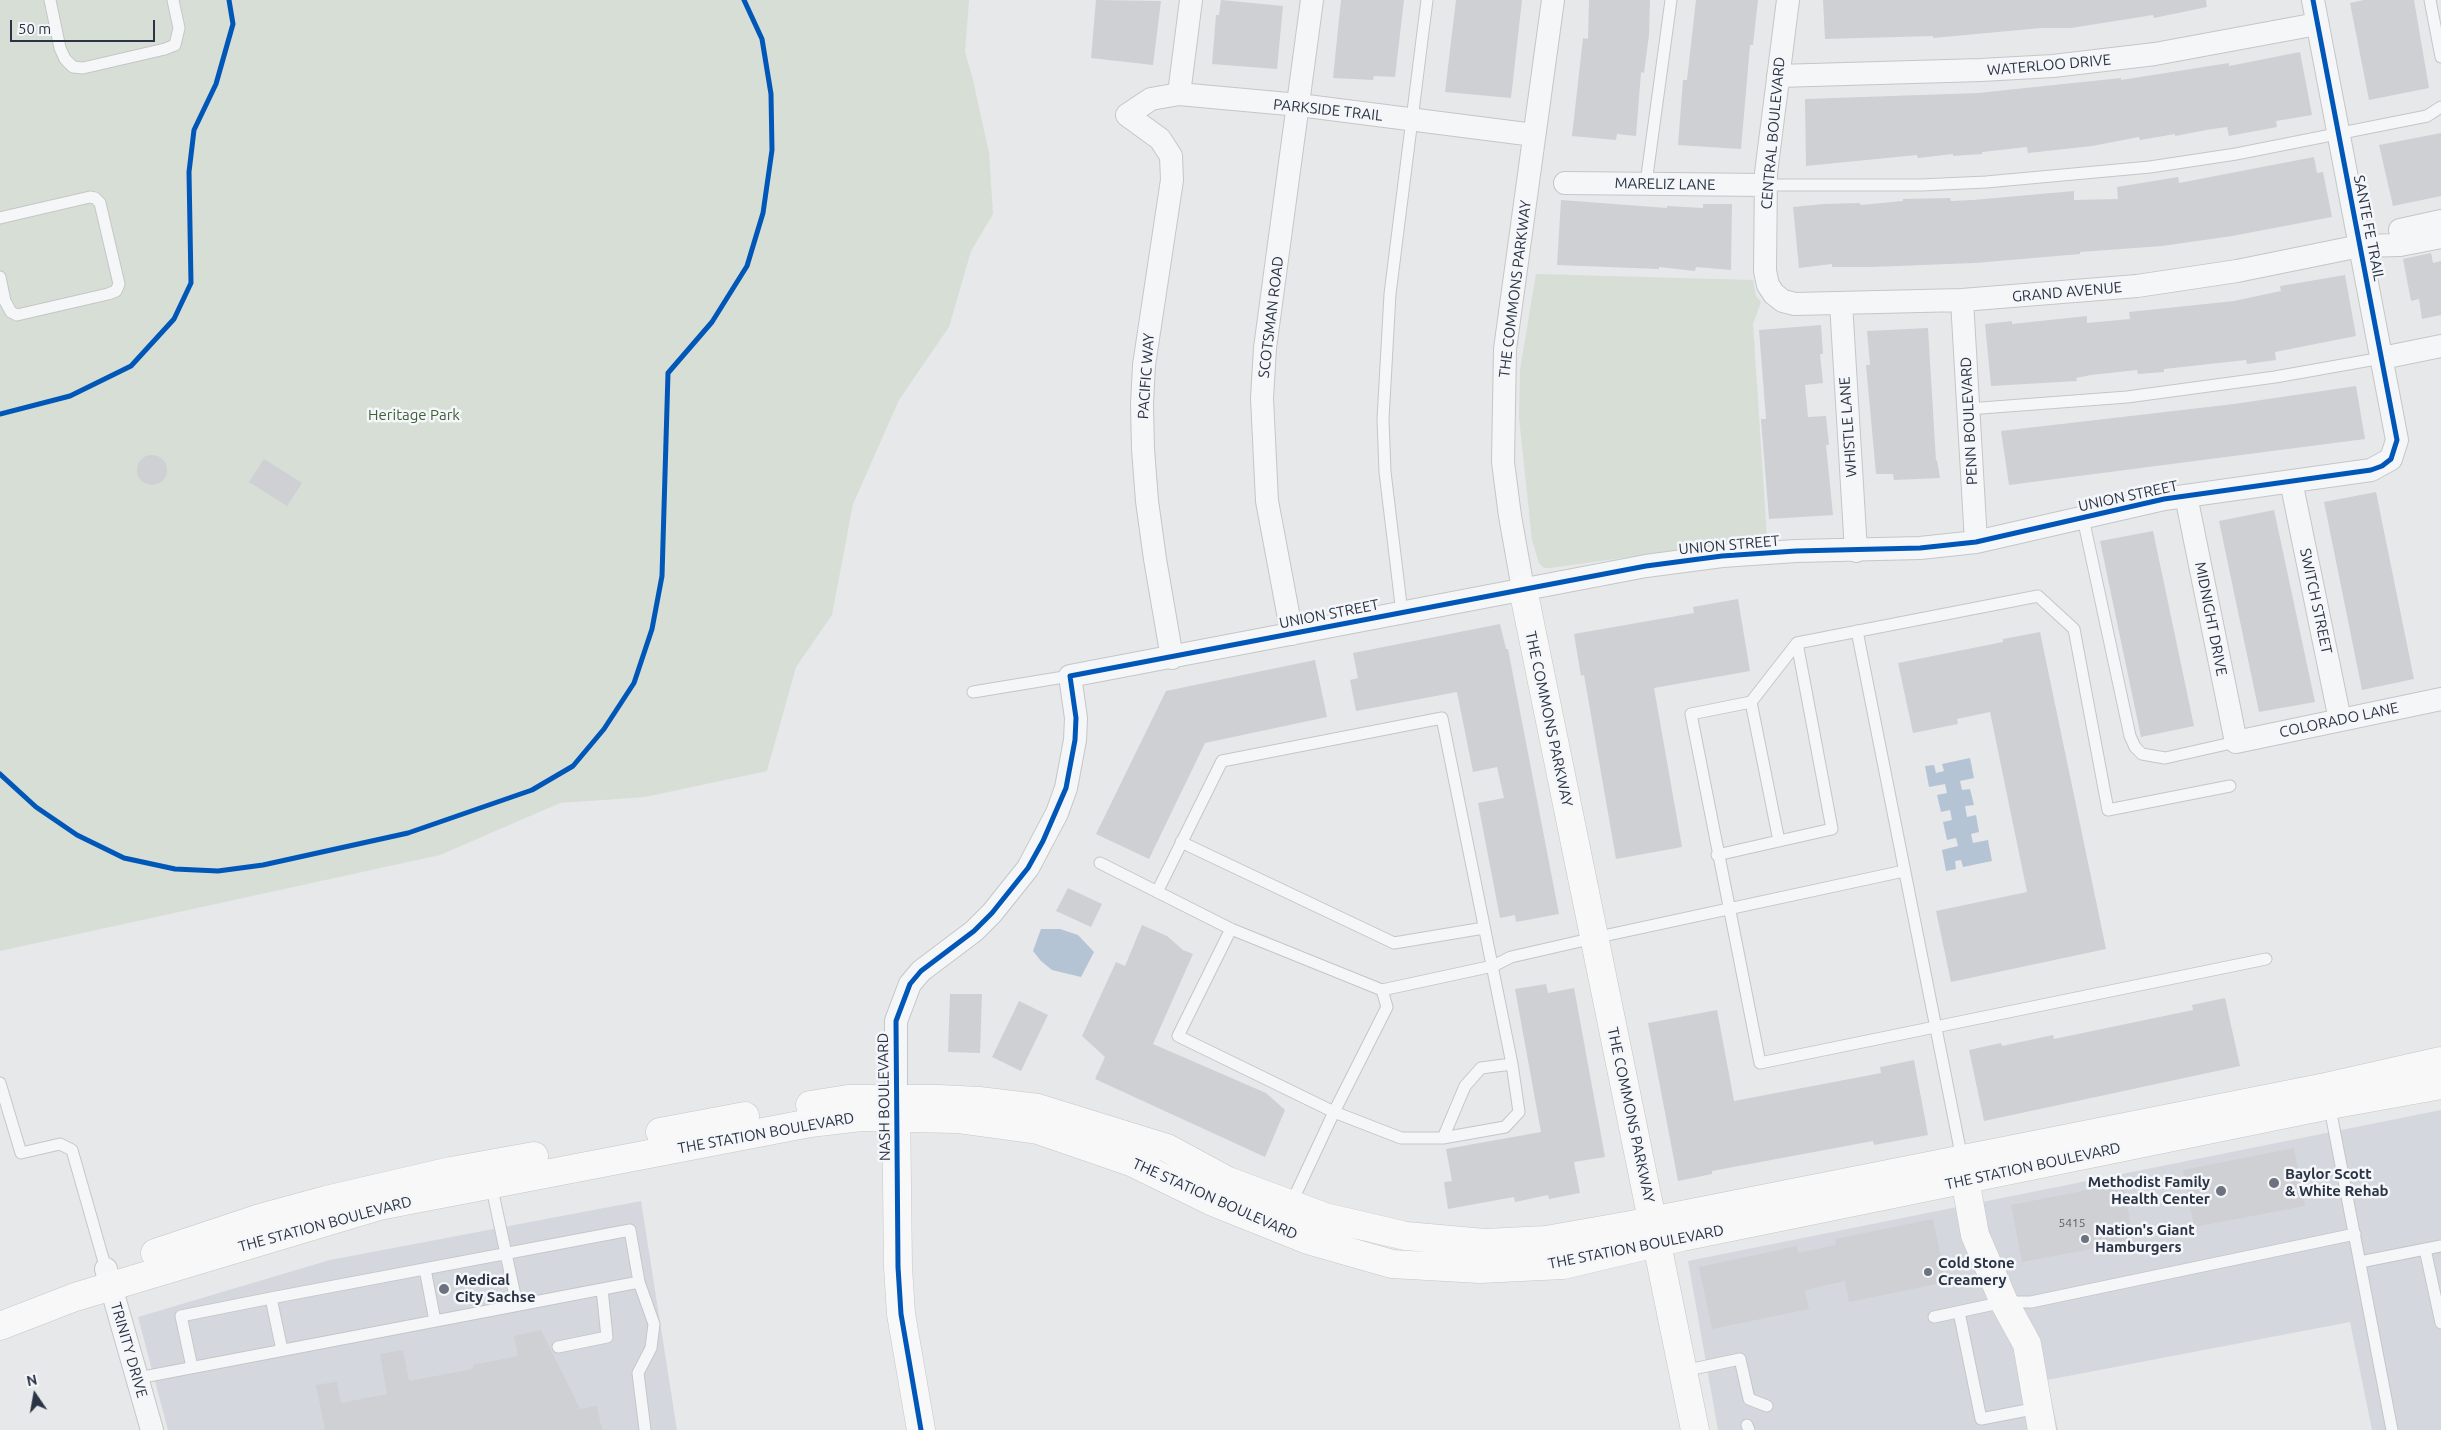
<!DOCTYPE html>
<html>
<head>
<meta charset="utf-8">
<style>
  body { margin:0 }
  #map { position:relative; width:2441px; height:1430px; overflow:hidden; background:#e6e8ea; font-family:Ubuntu,sans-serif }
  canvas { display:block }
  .north { position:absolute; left:10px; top:1370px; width:50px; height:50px; -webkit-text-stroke:4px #f4f6f9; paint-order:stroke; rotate:348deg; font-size:14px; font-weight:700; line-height:20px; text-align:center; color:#2b3445 }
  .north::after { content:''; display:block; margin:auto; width:18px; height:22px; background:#2b3445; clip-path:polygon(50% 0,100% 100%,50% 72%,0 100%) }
  .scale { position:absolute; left:10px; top:20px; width:145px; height:22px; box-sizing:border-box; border:2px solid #2b3445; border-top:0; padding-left:6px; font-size:15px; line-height:18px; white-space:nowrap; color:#2b3445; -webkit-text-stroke:4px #f4f6f9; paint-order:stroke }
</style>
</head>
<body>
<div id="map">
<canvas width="2441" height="1430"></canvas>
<div class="north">N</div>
<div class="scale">50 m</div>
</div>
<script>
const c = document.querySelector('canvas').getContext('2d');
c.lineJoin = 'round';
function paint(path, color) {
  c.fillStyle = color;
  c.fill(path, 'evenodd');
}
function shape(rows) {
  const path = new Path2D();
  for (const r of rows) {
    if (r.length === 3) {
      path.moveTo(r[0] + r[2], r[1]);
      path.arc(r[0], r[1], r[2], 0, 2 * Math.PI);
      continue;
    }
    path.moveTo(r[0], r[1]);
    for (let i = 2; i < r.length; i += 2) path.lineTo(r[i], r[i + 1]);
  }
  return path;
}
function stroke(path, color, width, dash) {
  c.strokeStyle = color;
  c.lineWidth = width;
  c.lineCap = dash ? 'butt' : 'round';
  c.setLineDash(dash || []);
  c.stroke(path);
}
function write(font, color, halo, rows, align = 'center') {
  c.font = font + ' Ubuntu,sans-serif';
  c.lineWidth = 5;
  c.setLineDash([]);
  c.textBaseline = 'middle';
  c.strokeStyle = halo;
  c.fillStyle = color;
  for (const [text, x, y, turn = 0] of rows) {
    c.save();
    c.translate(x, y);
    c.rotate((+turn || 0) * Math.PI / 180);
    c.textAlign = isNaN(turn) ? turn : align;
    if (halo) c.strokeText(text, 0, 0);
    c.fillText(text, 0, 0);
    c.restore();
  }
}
const built = shape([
  [2441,1110,2441,1430,2372,1430,2350,1322,2047,1380,2058,1430,1718,1430,1688,1261],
  [641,1201,677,1430,168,1430,138,1317,330,1260]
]);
const green = shape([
  [0,0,969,0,965,52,973,80,989,153,993,214,971,251,949,327,899,400,853,504,832,615,796,667,767,771,645,797,560,803,440,855,0,951],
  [1536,274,1753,280,1756,296,1761,302,1753,324,1767,538,1550,568,1544,568,1539,563,1532,540,1519,418,1520,370]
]);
const water = shape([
  [1970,758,1974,778,1960,781,1962,790,1970,789,1974,805,1965,806,1967,817,1976,815,1979,832,1971,834,1973,843,1988,840,1992,861,1963,867,1961,860,1955,861,1956,869,1946,871,1942,850,1958,846,1956,838,1947,840,1943,822,1952,820,1950,810,1941,812,1937,795,1947,793,1945,784,1929,787,1925,766,1934,765,1936,773,1944,771,1942,764],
  [1041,929,1060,929,1078,935,1094,952,1081,977,1052,970,1041,961,1033,951]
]);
const building = shape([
  [1096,0,1161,1,1153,65,1091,58],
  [1221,0,1283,6,1277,69,1212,64,1216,15,1219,15],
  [1341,0,1404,0,1395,77,1374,76,1373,80,1333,78],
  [1456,0,1522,0,1511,98,1445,92],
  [1589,0,1650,0,1649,35,1644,73,1641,72,1636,136,1617,134,1616,140,1572,136,1583,38,1588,39],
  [1696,0,1758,0,1753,45,1750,45,1741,149,1678,145,1683,80,1687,80],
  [1823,0,2206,0,2207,7,2154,18,2153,15,2071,28,2041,28,1933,38,1933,36,1825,39],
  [2364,0,2414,0,2429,88,2369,100,2350,3],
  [2300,52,2312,115,2276,121,2277,127,2229,136,2227,127,2212,129,2175,136,2175,134,2140,140,2139,137,2092,146,2028,153,2027,147,1982,152,1982,154,1953,156,1953,154,1918,158,1917,155,1806,166,1805,99,1978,93,2121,78,2121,80,2229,63,2229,66],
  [2441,133,2441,196,2393,206,2379,145],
  [2314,157,2317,173,2323,172,2332,217,2232,236,2162,246,2080,252,2080,254,1975,263,1871,267,1832,267,1832,264,1799,268,1793,207,1824,204,1860,203,1860,205,1903,201,1903,199,1950,198,1951,201,1973,200,2074,191,2074,200,2118,199,2117,187,2178,177,2179,183],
  [1561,200,1667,208,1667,206,1703,208,1703,204,1732,204,1731,270,1696,267,1695,271,1659,267,1659,269,1557,265],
  [2431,253,2433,263,2441,261,2441,315,2422,319,2419,299,2411,301,2403,259],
  [2345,275,2356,336,2275,352,2276,360,2247,364,2246,360,2164,369,2164,372,2138,374,2137,370,2091,375,2076,378,2077,381,1991,386,1985,324,2012,321,2012,324,2087,316,2087,323,2130,319,2129,312,2234,301,2281,291,2280,286],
  [1821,325,1823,354,1820,354,1823,383,1805,385,1808,417,1826,416,1829,445,1826,445,1833,515,1769,519,1761,419,1766,419,1759,330],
  [1928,328,1936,461,1937,460,1940,478,1894,480,1893,474,1876,474,1866,365,1870,365,1867,331],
  [2356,386,2365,439,2009,485,2001,431,2234,404],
  [152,470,15],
  [264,459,302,483,287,506,249,482],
  [2376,492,2414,679,2362,690,2324,502],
  [2274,510,2315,702,2259,712,2219,521],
  [2153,531,2194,726,2141,737,2100,541],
  [1738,599,1750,671,1654,688,1682,847,1616,859,1584,675,1581,676,1574,634,1694,613,1693,607],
  [1500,624,1506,649,1508,649,1559,914,1516,922,1515,915,1500,918,1478,803,1504,798,1497,767,1473,772,1457,692,1356,711,1350,680,1358,678,1353,653],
  [2040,632,2106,949,1951,982,1936,911,2027,892,1990,712,1957,719,1958,724,1913,733,1898,663,2003,642,2003,639],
  [1315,660,1327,717,1205,743,1149,859,1096,834,1166,691],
  [1068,888,1102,904,1091,927,1056,911],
  [1142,925,1167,936,1183,950,1193,954,1153,1044,1266,1093,1285,1110,1265,1157,1095,1079,1105,1057,1082,1036,1116,962,1125,966],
  [1546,984,1548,993,1574,988,1605,1157,1574,1162,1580,1193,1549,1199,1548,1195,1515,1202,1514,1197,1448,1209,1444,1182,1452,1181,1446,1149,1541,1132,1515,989],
  [950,994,982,994,980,1053,948,1052],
  [2225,998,2240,1066,1984,1121,1969,1050,2001,1043,2002,1046,2053,1035,2054,1039,2193,1010,2192,1005],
  [1019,1001,1048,1015,1021,1071,992,1057],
  [1717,1010,1734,1101,1881,1073,1880,1067,1914,1060,1928,1135,1874,1145,1873,1141,1712,1171,1712,1174,1678,1181,1648,1023],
  [2294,1148,2305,1206,2194,1227,2183,1170],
  [2123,1183,2134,1241,2022,1262,2011,1205],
  [1933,1219,1946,1282,1849,1302,1845,1281,1805,1290,1809,1309,1712,1329,1699,1267,1797,1246,1798,1253,1836,1245,1835,1239],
  [541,1330,580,1409,597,1406,602,1430,325,1430,316,1385,337,1382,341,1403,387,1394,380,1354,403,1350,409,1381,473,1369,473,1365,518,1356,514,1336]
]);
const lane = shape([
  [50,0,60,48,65,59,73,67,83,68,165,49,175,45,179,28,173,0],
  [2430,0,2441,57],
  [1646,183,1671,0],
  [1766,185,1921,185,1986,182,2150,167,2236,154,2427,116,2441,107],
  [0,218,90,197,95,198,100,203,119,284,116,291,108,294,17,315,11,312,5,301,0,277],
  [1968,409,2127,397,2275,377,2382,358],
  [2083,518,2130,736,2135,747,2142,754,2165,758,2236,742],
  [1402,613,1385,472,1383,419,1390,294,1427,0],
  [1857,631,1962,1159],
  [973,692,1070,676],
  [1751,702,1779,841],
  [2230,786,2108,810,2074,629,2038,596,1797,643,1751,702,1691,714,1760,1063,2266,959],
  [1181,842,1394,943,1484,928],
  [1717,855,1832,829,1797,643],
  [1100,863,1231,929],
  [1157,892,1222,761,1442,718,1512,1064,1519,1112,1505,1127,1443,1138,1401,1138,1334,1112,1387,1007,1382,990],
  [0,1083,21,1153,60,1144,72,1150,106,1269],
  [2329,1103,2392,1430],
  [1443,1138,1465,1086,1481,1068,1512,1064],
  [491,1184,517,1305],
  [1291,1204,1334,1112,1178,1036,1231,929,1382,990,1493,966,1511,957,1594,938,1904,871],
  [2425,1249,2441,1323],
  [2360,1262,2441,1246],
  [425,1269,435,1321],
  [271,1298,282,1350],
  [1959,1312,1981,1419,2038,1408],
  [1934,1317,2004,1302,2031,1302,2355,1234],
  [558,1347,607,1337,602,1289],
  [192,1367,181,1316,271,1298,630,1230,639,1282],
  [1683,1371,1740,1359,1749,1399,1767,1406],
  [138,1378,639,1282,654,1324,651,1348,638,1373,645,1430],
  [1747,1425,1749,1430]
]);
const street = shape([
  [1788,0,1766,173,1765,271,1768,285,1774,294,1783,301,1795,304,1962,300,2137,286,2237,271,2360,246,2400,245,2441,237],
  [1778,76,1981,70,2053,66,2155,54,2317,24],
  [1179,94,1191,0],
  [1565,183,1766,185],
  [2400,230,2441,221],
  [1962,300,1976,542],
  [1841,303,1856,551],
  [2382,358,2441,346],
  [2291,481,2340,720],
  [2186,496,2236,742,2441,699],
  [1523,589,1510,516,1503,462,1505,349,1553,0],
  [1292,634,1267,501,1262,398,1265,348,1312,0],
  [1172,658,1155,559,1147,501,1143,449,1142,404,1144,365,1172,180,1171,156,1160,139,1127,115,1151,99,1179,94,1299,105,1534,135],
  [896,1099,896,1021,910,984,921,971,974,931,992,913,1028,868,1057,813,1066,788,1075,740,1076,718,1070,676,1646,566,1722,556,1796,551,1920,548,1976,542,2164,499,2371,470,2391,459,2397,440,2313,0],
  [106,1269,152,1430]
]);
const secondary = shape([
  [1523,589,1695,1430],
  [896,1101,898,1267,901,1314,921,1430],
  [810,1105,848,1099,939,1099,979,1101,1038,1108,1167,1148,1228,1181,1325,1217,1406,1236,1485,1243,1546,1240,1631,1225,2326,1087,2441,1061],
  [660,1132,745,1116],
  [1962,1162,1975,1235,2004,1302,2027,1344,2042,1430],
  [155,1253,260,1218,326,1200,451,1171,534,1156],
  [0,1326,75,1297,379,1206,810,1123,861,1117,957,1119,1038,1130,1131,1162,1213,1202,1308,1240,1392,1264,1480,1269,1563,1265,1682,1237,2330,1105,2441,1085]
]);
const cycleway = shape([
  [0,414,70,396,131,366,174,319,191,283,189,172,194,130,216,84,233,24,229,0],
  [0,774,36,807,77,835,124,858,175,869,218,871,263,865,408,833,532,790,573,766,604,729,634,683,652,629,662,576,668,373,712,322,747,266,763,213,772,150,771,94,762,39,744,0],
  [921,1430,901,1314,898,1267,896,1021,910,984,921,971,974,931,992,913,1028,868,1043,841,1066,788,1075,740,1076,718,1070,676,1646,566,1722,556,1796,551,1920,548,1976,542,2164,499,2371,470,2382,466,2391,459,2397,440,2313,0]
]);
const markers = [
  [2274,1183,6,"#6c737f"],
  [2221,1191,6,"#6c737f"],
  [2085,1239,5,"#6c737f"],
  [1928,1272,5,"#6c737f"],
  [444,1289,6,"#6c737f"]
];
const numberNames = [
  ["5415",2072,1223]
];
const streetNames = [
  ["WATERLOO DRIVE",2049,65,-5],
  ["PARKSIDE TRAIL",1328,110,6],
  ["CENTRAL BOULEVARD",1773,133,-85],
  ["MARELIZ LANE",1665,184,1],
  ["SANTE FE TRAIL",2369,228,79],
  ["THE COMMONS PARKWAY",1515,289,-83],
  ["GRAND AVENUE",2067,292,-5],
  ["SCOTSMAN ROAD",1271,317,-83],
  ["PACIFIC WAY",1146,376,-86],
  ["PENN BOULEVARD",1969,421,-93],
  ["WHISTLE LANE",1848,427,-94],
  ["UNION STREET",2128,496,-12],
  ["UNION STREET",1729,545,-5],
  ["SWITCH STREET",2316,601,78],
  ["UNION STREET",1329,614,-11],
  ["MIDNIGHT DRIVE",2211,619,79],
  ["THE COMMONS PARKWAY",1549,719,78],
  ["COLORADO LANE",2339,720,-12],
  ["NASH BOULEVARD",884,1097,-91],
  ["THE COMMONS PARKWAY",1631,1115,78],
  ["THE STATION BOULEVARD",766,1133,-10],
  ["THE STATION BOULEVARD",2033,1166,-12],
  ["THE STATION BOULEVARD",1215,1199,24],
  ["THE STATION BOULEVARD",325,1224,-15],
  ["THE STATION BOULEVARD",1636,1247,-11],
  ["TRINITY DRIVE",129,1350,74]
];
const parkNames = [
  ["Heritage Park",414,415]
];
const poiNames = [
  ["Baylor Scott",2285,1174],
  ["& White Rehab",2285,1191],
  ["Methodist Family",2210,1182,"right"],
  ["Health Center",2210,1199,"right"],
  ["Nation's Giant",2095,1230],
  ["Hamburgers",2095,1247],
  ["Cold Stone",1938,1263],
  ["Creamery",1938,1280],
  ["Medical",455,1280],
  ["City Sachse",455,1297]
];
paint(built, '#d4d7dd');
paint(green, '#d6ded6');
paint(water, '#b4c4d5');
paint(building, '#ced0d3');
stroke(lane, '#c4c6c8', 13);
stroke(street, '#c4c6c8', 24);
stroke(secondary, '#c4c6c8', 29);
stroke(lane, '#f5f6f7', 11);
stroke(street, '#f5f6f7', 22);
stroke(secondary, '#f8f8f8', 28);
stroke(cycleway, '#0057b8', 5);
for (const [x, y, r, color] of markers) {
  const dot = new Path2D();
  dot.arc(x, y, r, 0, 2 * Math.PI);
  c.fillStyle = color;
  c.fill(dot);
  stroke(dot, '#f4f6f9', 2);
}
write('12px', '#545c69', null, numberNames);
write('15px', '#2b3445', '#f4f6f9', streetNames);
write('15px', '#3f6138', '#f4f6f9', parkNames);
write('bold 15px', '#2b3445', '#f4f6f9', poiNames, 'left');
</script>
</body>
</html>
